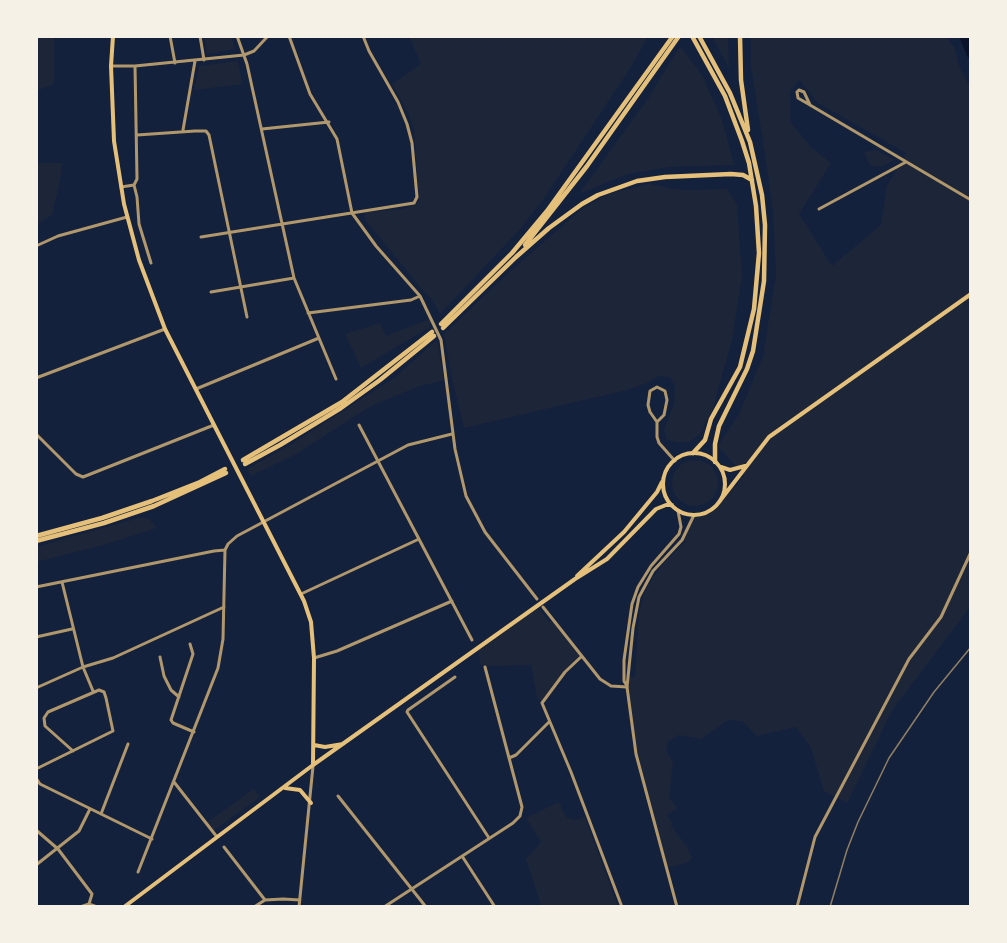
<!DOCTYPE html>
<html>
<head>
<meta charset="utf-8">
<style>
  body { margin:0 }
  #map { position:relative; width:1007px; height:943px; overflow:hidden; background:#14213d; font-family:"IBM Plex Sans",sans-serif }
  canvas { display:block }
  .frame { position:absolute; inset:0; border:38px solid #f6f1e7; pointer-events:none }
</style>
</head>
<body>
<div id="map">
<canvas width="1007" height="943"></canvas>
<div class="frame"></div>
</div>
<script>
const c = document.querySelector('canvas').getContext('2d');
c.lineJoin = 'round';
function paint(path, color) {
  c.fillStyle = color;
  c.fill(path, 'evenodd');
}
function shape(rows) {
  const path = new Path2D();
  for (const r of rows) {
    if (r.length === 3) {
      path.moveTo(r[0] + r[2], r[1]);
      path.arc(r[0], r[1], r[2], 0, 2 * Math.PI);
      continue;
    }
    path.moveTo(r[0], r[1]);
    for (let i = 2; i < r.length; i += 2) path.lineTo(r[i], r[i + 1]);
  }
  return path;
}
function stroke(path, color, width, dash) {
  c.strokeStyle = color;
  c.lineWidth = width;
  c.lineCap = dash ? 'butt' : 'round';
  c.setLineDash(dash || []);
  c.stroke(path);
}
const green = shape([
  [36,36,54,36,54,84,36,91],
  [204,36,231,36,235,49,207,54],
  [409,36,648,36,631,67,545,197,521,228,440,314,432,299,425,293,364,218,366,212,404,209,419,202,414,130,409,114,392,84,421,64],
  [712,36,728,36,729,68],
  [751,36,945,36,954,47,959,66,968,83,971,83,971,606,893,709,847,803,824,791,811,748,796,727,757,736,742,721,728,720,701,739,679,735,668,741,666,751,673,762,669,797,677,808,667,816,673,823,671,826,686,845,692,857,689,862,666,868,632,736,628,708,629,677,635,677,639,613,644,594,652,579,665,562,686,541,682,540,694,515,712,509,731,487,735,487,744,476,718,446,739,414,763,356,776,276,773,210,763,141,751,67],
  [799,80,818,103,906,153,887,186,881,225,832,266,799,214,831,163,811,147,790,122,790,91],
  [680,46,702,75,722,120,734,165,669,167,628,174,579,194,647,100],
  [238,61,242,84,194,90,199,66],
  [876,150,894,160,883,166,871,166,864,152],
  [36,163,62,163,60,181,52,215,36,225],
  [649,184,681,190,727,189,737,205,742,276,732,340,713,408,700,434,689,442,677,442,667,440,664,430,674,404,675,387,670,377,659,376,647,383,627,390,464,428,452,378,444,334,506,275,582,209,609,194],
  [430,319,430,327,361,368,345,334,380,323,386,336],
  [437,340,444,380,417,387,371,406,296,454,251,476,247,469,292,444,394,378],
  [695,483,23],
  [142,517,149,519,157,528,103,545,36,562,36,547],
  [537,607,549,621,554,621,582,656,565,672,542,703,537,697,531,665,485,666,481,665,479,655,479,648],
  [254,789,260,797,213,831,206,823],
  [559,802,566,817,574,820,585,817,618,907,542,907,541,905,526,859,541,842,526,818]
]);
const river = shape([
  [964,36,971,54]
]);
const minor = shape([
  [170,36,175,63],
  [200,36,204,60],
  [237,36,247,64,294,278,336,379],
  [289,36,310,94,337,139,352,213,376,246,420,296,441,340,455,449,466,496,485,532,537,599],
  [111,66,135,66,244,55,254,51,268,36],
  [810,105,804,92,799,90,797,92,798,98,810,105,971,200],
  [262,129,329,122],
  [183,130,195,61],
  [137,135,195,131,206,131,209,135,247,317],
  [134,185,137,197,139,224,151,263],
  [121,187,134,185,137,179,135,66],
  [819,209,906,162],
  [201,237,414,203,417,197,412,143,407,124,398,102,369,51,363,36],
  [36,246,58,236,127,217],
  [211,292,294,278],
  [308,313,411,300,420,296],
  [36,378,165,329],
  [196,389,319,338],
  [657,422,650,412,648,405,650,391,657,387,665,391,667,400,664,415,657,422,657,437,659,443,675,461],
  [359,425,472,640],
  [36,434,76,474,83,477,214,425],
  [62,582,83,667,93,691],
  [36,587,214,551,225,550],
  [301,594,419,539],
  [543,607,600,679,611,686,627,687],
  [36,637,72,629],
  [190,644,193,654,171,720,173,723,194,732],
  [582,656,565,672,542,703,571,772,622,907],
  [160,657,164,676,171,690,179,697],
  [314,658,337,651,452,601],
  [455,677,408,710,407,712,489,838],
  [36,688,83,667,113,658,224,607],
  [509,758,516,755,549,722],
  [36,769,113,731,106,698,104,692,99,690,48,712,44,718,45,726,73,751],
  [36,778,40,784,152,839],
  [174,782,217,837],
  [338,796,426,907],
  [101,814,128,744],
  [36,830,58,849,92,894,89,904,97,907],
  [224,847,265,900,283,899,300,900],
  [462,856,495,907],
  [36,865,79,831,90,809],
  [138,872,218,668,223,639,225,550,228,544,237,536,408,445,452,434],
  [80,907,89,904],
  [254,907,265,900],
  [299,907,313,766],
  [384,907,513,823,520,816,522,807,485,667],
  [797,907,815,837,909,659,941,617,971,552]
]);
const tertiary = shape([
  [627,686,624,681,624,660,632,604,638,587,651,566,679,534,681,527,678,511],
  [677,907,636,754,627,687,633,628,639,597,653,571,682,540,694,515]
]);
const secondary = shape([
  [113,36,111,66,114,141,124,204,139,260,165,329,304,601,311,622,314,658,313,765],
  [694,484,31],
  [721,467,730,470,745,466],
  [719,502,769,437,971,294],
  [577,576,624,532,657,492,662,482],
  [314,745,325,747,343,744],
  [285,788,300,790,311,803],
  [124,907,313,765,575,579,607,559,656,509,666,505,672,505]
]);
const trunk = shape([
  [692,36,725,96,742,141,749,163,756,206,759,253,754,309,740,367,711,419,705,440,693,453],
  [699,36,730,93,750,142,762,195,765,225,764,281,753,351,747,369,719,426,715,444,715,462],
  [740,36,741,80,748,130],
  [525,245,587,166,679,36],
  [441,324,512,253,547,211,673,36],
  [443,328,516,257,549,228,582,204,598,195,637,181,665,177,731,174,743,175,752,180],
  [243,460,342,402,432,332],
  [245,464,280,445,341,408,380,380,434,336],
  [36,536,102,518,152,501,200,482,225,469],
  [36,541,104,523,154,506,226,473]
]);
const rail = shape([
  [830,907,847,850,858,822,889,758,934,692,971,647]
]);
paint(green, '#1d2539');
stroke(river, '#0b132b', 9);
stroke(minor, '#b1986c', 3);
stroke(tertiary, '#b1986c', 3);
stroke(secondary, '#e5c07b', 4);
stroke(trunk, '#e5c07b', 4.5);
stroke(rail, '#918062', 1.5);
</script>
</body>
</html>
